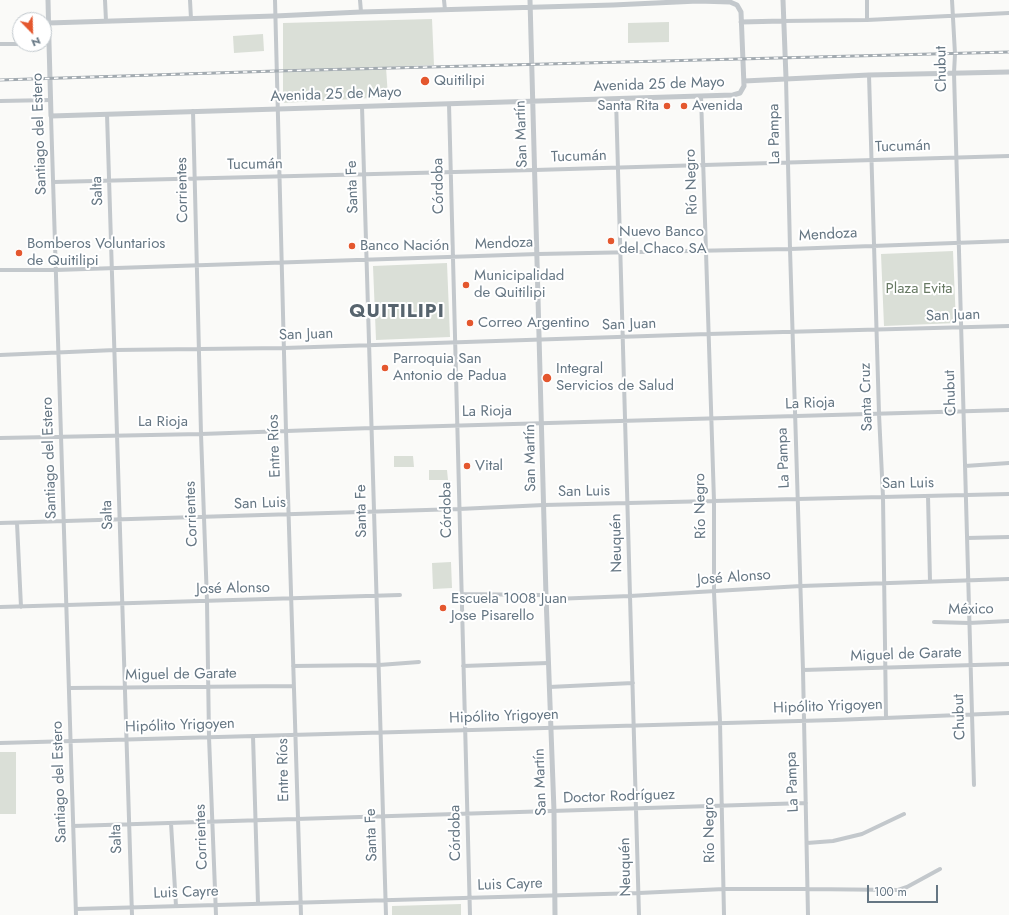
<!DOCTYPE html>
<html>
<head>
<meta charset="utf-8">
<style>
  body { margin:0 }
  #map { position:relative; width:1009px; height:915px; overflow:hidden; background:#fafaf8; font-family:Jost,sans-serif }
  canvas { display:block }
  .north { position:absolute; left:12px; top:12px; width:40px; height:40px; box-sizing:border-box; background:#fff; border:1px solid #c1c8cd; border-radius:50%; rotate:157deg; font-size:11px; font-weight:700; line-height:16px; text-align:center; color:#657683 }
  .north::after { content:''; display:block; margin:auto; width:14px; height:18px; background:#e4572e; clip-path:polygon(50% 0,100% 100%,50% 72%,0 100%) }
  .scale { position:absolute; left:867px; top:885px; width:71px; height:18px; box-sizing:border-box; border:2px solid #657683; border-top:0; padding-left:5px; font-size:12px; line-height:14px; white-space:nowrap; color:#657683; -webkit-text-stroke:3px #fff; paint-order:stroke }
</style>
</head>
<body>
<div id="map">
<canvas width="1009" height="915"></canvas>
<div class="north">N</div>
<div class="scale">100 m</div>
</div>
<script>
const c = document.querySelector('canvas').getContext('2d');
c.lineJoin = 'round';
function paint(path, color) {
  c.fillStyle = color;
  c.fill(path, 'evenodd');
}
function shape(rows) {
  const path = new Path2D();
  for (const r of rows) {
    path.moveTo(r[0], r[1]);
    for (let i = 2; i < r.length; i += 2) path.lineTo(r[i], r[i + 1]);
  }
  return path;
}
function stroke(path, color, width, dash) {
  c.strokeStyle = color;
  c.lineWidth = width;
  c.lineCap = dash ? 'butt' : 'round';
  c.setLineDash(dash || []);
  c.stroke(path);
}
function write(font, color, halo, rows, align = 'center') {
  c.font = font + ' Jost,sans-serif';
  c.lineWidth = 4;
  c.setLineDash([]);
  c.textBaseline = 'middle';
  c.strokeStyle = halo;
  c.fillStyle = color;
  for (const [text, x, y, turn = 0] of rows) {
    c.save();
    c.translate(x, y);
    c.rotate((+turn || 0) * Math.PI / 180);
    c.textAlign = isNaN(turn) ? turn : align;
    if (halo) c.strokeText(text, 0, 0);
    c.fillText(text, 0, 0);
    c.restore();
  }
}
const green = shape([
  [432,19,434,65,386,67,388,97,283,103,283,23],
  [669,22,669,42,628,43,628,23],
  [263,34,264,51,234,53,233,36],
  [953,251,956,323,884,326,881,254],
  [447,263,450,337,376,340,373,266],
  [394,456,413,456,414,467,394,467],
  [429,470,447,470,448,480,429,480],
  [451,562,452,588,433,589,432,563],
  [0,752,16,752,16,814,0,814],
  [461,904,461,915,392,915,392,906]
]);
const minor = shape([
  [105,0,106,21],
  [190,0,191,19],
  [275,0,286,431,301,915],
  [360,0,361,12],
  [444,0,445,10],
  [867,0,867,20],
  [952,0,955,54,954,73,974,785],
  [783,21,867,20,1009,13],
  [0,44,20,44],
  [869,75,879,414,883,497,886,718],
  [786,78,790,249,803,670,808,915],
  [701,96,714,501,714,592,720,722,724,915],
  [616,99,639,915],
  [0,101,51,100],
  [449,104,470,915],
  [362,106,386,915],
  [193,111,201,434,207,601,209,737,216,915],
  [107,114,132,915],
  [51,116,76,915],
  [54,182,535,170,1009,156],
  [0,270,56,270,538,254,790,249,1009,241],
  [0,355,115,350,284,348,708,334,1009,326],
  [0,438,201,434,372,428,1009,410],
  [965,466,1009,463],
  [928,496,930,581],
  [0,523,459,509,544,505,1009,494],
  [17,523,21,607],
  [967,538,1009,537],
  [461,594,540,595,554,599,630,596,801,586,1009,579],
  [0,607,400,595],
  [934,622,969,623,1009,621],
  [293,666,379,665,419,662],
  [463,666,548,663],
  [803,670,1009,664],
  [549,687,633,683],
  [69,688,293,686],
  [253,736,258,904],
  [0,743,835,720,1009,713],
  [171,823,176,906],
  [73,826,806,803],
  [807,843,833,841,862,834,904,814],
  [76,909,639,893,724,889,807,889,898,890,907,887,940,869]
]);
const tertiary = shape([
  [48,0,49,43,51,116,733,95,740,93,744,86,741,12,737,5,730,2,698,1,613,5,361,12,275,16,48,23],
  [530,0,546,596,554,811,555,915],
  [783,0,786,78],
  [741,22,783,21],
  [744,81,869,75,1009,72]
]);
const rail = shape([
  [0,80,276,71,1009,52]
]);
const markers = [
  [425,81,5,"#e4572e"],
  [667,106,4,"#e4572e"],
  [684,106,4,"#e4572e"],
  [611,241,4,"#e4572e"],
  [352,246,4,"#e4572e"],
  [19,253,4,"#e4572e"],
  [466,285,4,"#e4572e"],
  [470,323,4,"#e4572e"],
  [385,368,4,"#e4572e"],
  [547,378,5,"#e4572e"],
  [467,466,4,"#e4572e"],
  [443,608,4,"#e4572e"]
];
const streetNames = [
  ["Chubut",942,69,-91],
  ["Avenida 25 de Mayo",659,85,-2],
  ["Avenida 25 de Mayo",336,95,-2],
  ["Santiago del Estero",40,134,-92],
  ["San Martín",522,134,-92],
  ["La Pampa",775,134,-91],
  ["Tucumán",903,147,-2],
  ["Tucumán",579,157,-2],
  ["Tucumán",255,165,-1],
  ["Río Negro",692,182,-92],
  ["Córdoba",439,186,-91],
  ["Santa Fe",353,187,-92],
  ["Corrientes",183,190,-91],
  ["Salta",98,191,-92],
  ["Mendoza",828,235,-3],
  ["Mendoza",504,244,-2],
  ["San Juan",953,316,-2],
  ["San Juan",629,325,-2],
  ["San Juan",306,335,-2],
  ["Chubut",951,393,-92],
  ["Santa Cruz",867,397,-92],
  ["La Rioja",810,404,-2],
  ["La Rioja",487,412,-1],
  ["La Rioja",163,422],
  ["Entre Ríos",275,446,-92],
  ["Santiago del Estero",50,458,-92],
  ["San Martín",531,458,-91],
  ["La Pampa",784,458,-92],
  ["San Luis",908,484,-1],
  ["San Luis",584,492,-1],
  ["San Luis",260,504,-2],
  ["Río Negro",701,506,-91],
  ["Córdoba",447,510,-91],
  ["Santa Fe",362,511,-91],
  ["Corrientes",192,514,-92],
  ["Salta",108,515,-92],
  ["Neuquén",617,543,-91],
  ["José Alonso",734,578,-4],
  ["José Alonso",233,589,-1],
  ["México",971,610,-1],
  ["Miguel de Garate",906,655,-2],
  ["Miguel de Garate",181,675,-1],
  ["Hipólito Yrigoyen",828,707,-2],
  ["Hipólito Yrigoyen",504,717,-2],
  ["Chubut",960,717,-92],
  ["Hipólito Yrigoyen",180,726,-2],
  ["Entre Ríos",284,770,-91],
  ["Santiago del Estero",60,782,-92],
  ["San Martín",541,782,-92],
  ["La Pampa",793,782,-92],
  ["Doctor Rodríguez",619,797,-2],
  ["Río Negro",710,830,-91],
  ["Córdoba",456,833,-91],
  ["Santa Fe",372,835,-92],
  ["Corrientes",202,837,-92],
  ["Salta",117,839,-92],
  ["Neuquén",626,867,-91],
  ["Luis Cayre",510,885,-2],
  ["Luis Cayre",186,893,-2]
];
const poiNames = [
  ["Quitilipi",434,81],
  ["Santa Rita",659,106,"right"],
  ["Avenida",692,106],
  ["Nuevo Banco",619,232],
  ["del Chaco SA",619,249],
  ["Bomberos Voluntarios",27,244],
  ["de Quitilipi",27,261],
  ["Banco Nación",360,246],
  ["Municipalidad",474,276],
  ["de Quitilipi",474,293],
  ["Correo Argentino",478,323],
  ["Parroquia San",393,359],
  ["Antonio de Padua",393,376],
  ["Integral",556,369],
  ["Servicios de Salud",556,386],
  ["Vital",475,466],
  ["Escuela 1008 Juan",451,599],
  ["Jose Pisarello",451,616]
];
const parkNames = [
  ["Plaza Evita",919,289]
];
const districtNames = [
  ["QUITILIPI",397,312]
];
paint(green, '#dadfd7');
stroke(minor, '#c3c8cc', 4);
stroke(tertiary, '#c3c8cc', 5);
stroke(rail, '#a2aab0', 3);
stroke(rail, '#fff', 1.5, [4.5]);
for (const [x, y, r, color] of markers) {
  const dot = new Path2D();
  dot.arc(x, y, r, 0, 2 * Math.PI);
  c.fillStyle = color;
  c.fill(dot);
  stroke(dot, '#fff', 1.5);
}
write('15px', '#657683', '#fff', streetNames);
write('15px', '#657683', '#fff', poiNames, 'left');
write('15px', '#687a64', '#fff', parkNames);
c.letterSpacing = '1px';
write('bold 19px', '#57646e', '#fff', districtNames);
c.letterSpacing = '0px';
</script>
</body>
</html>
